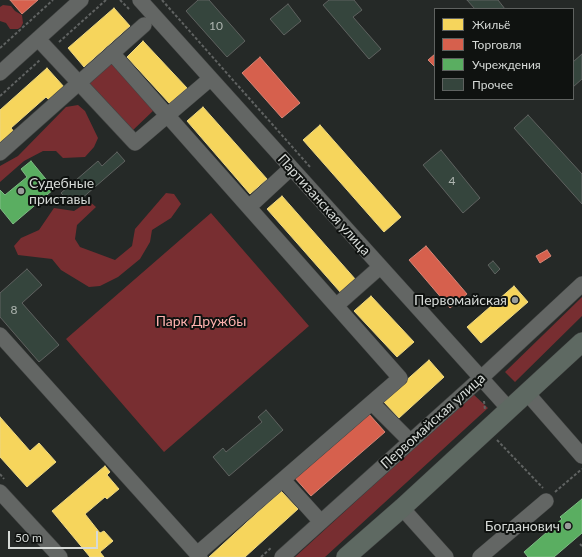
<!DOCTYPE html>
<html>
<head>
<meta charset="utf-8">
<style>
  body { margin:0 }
  #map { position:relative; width:582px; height:557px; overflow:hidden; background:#252927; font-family:Lato,sans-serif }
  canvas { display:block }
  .legend { position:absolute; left:434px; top:8px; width:140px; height:92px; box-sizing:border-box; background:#0f1210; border:1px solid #5f6260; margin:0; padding:5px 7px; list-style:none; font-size:12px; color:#d6dad7 }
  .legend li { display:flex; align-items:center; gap:8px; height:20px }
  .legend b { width:20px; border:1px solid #5f6260 }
  .scale { position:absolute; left:8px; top:531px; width:90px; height:18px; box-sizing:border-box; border:2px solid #d6dad7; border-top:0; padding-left:5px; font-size:12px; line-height:14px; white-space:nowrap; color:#d6dad7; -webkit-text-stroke:3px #0f1210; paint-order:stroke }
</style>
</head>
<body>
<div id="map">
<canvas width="582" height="557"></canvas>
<ul class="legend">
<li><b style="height:11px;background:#f6d55c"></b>Жильё</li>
<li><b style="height:11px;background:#d6604d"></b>Торговля</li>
<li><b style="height:11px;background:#5aae61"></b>Учреждения</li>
<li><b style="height:11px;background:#35453d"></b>Прочее</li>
</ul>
<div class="scale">50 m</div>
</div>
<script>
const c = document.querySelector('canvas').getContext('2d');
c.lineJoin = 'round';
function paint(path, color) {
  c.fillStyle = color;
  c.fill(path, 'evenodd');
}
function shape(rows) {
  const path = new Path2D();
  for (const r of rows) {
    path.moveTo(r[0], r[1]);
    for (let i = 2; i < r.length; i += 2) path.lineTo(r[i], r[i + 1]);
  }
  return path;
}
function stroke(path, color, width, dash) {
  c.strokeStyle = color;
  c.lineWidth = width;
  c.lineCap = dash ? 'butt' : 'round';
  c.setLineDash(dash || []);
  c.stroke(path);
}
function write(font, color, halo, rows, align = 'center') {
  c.font = font + ' Lato,sans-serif';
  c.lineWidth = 4;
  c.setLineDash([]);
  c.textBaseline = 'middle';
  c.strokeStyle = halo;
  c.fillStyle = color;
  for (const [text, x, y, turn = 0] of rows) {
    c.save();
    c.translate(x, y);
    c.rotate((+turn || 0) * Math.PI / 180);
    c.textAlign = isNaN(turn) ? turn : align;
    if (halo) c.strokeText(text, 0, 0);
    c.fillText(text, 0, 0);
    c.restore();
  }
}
const green = shape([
  [3,5,11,6,15,11,22,15,23,23,21,27,18,29,10,29,6,23,0,21,0,7],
  [111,62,155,109,131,132,87,85],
  [78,105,85,111,98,138,94,147,85,157,63,158,56,151,43,151,24,161,0,182,0,166,18,156,66,107],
  [166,193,174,194,181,204,171,218,152,230,150,242,140,259,118,277,100,286,89,287,61,270,52,259,18,255,14,246,21,238,39,230,54,208,74,211,89,201,96,207,77,225,75,239,80,247,115,260,132,246,135,229],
  [211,213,309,326,164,452,66,339],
  [582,297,582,316,515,382,505,372],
  [473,394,488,408,325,557,295,557]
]);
const homes = shape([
  [114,8,130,26,84,67,68,48,114,8],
  [143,41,187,88,170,104,127,57,143,41],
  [47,68,65,88,50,101,46,97,11,128,15,133,0,145,0,110,47,68],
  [203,107,267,179,250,194,187,121,203,107],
  [320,125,401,217,384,232,303,140,320,125],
  [282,196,356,280,341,293,267,209,282,196],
  [514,286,528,302,481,343,467,327,514,286],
  [371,296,414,342,397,357,354,311,371,296],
  [429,360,444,377,399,418,383,401,429,360],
  [0,417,30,451,39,443,56,462,27,487,0,457,0,417],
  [105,466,110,472,107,475,119,489,107,499,105,497,85,514,100,533,104,531,113,541,100,552,104,557,90,557,52,511,105,466],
  [281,491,298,509,245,557,209,557,281,491]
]);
const shops = shape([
  [10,0,38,0,22,14,10,0],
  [435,54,435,67,428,60,435,54],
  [260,57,300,103,282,118,242,73,260,57],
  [426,246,467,294,450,308,409,260,426,246],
  [547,250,551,256,540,263,536,256,547,250],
  [368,413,385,432,311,496,294,477,368,413]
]);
const public = shape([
  [31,161,54,189,13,224,0,208,0,190,5,195,27,177,21,169,31,161],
  [582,499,582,533,554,557,528,557,524,552,562,519,560,517,582,499]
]);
const building = shape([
  [198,0,209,0,245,41,227,57,186,11,198,0],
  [329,0,354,0,362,10,353,17,381,49,369,59,323,5,329,0],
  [467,0,498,0,505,9,475,9,467,0],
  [288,4,301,21,284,35,270,19,288,4],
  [582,54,582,79,573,87,573,62,582,54],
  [528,115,582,174,582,204,514,128,528,115],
  [441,150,480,198,463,213,423,165,441,150],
  [117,152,125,161,73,206,61,193,98,161,102,166,117,152],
  [493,261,500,269,495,274,488,265,493,261],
  [27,269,42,285,22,303,59,345,39,362,0,317,0,293,27,269],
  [266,410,283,430,229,476,213,457,223,448,226,452,262,422,258,417,266,410]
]);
const path = shape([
  [120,0,129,9],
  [162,0,311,168],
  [59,42,106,0],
  [0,48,53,0],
  [0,96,40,60],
  [484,401,485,410],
  [497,440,543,488],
  [0,474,4,479],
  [555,492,582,469],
  [580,544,582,546],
  [261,557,272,547]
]);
const minor = shape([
  [140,0,509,409],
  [38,39,135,143,210,79],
  [112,53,400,378,197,554],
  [0,73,81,0],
  [0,153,144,25],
  [249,207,291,168],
  [337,305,380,267],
  [0,335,200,557],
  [527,393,582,456],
  [372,403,410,441],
  [284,481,321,522],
  [0,492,60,557],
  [402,508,446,557],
  [282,557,480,379,582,284],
  [480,557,546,501]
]);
const major = shape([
  [346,557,402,508,582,342]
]);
const markers = [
  [21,191,4,"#989c99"],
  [515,300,4,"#989c99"],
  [568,526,4,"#989c99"]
];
const numberNames = [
  ["10",216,26],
  ["4",452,181],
  ["8",14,310]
];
const poiNames = [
  ["Судебные",29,183,"left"],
  ["приставы",29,199,"left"],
  ["Первомайская",507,300],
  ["Богданович",560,526]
];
const streetNames = [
  ["Партизанская улица",324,205,48],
  ["Первомайская улица",433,421,-42]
];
const parkNames = [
  ["Парк Дружбы",201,321]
];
paint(green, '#782e31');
paint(homes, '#f6d55c');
stroke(homes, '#ecd681', 1);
paint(shops, '#d6604d');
stroke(shops, '#d68576', 1);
paint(public, '#5aae61');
stroke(public, '#7fbb84', 1);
paint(building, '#35453d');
stroke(building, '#5f6260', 1);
stroke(minor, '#434544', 16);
stroke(major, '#434544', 20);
stroke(path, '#606362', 2, [3, 2]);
stroke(minor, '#636664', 15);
stroke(major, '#5e6962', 19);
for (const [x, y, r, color] of markers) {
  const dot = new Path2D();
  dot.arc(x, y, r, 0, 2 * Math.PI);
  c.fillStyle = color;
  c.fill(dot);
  stroke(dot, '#0f1210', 1.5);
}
write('12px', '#aeb5b0', null, numberNames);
write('14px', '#d6dad7', '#0f1210', poiNames, 'right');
write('14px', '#d6dad7', '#0f1210', streetNames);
write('14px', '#fdb1ae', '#0f1210', parkNames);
</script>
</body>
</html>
